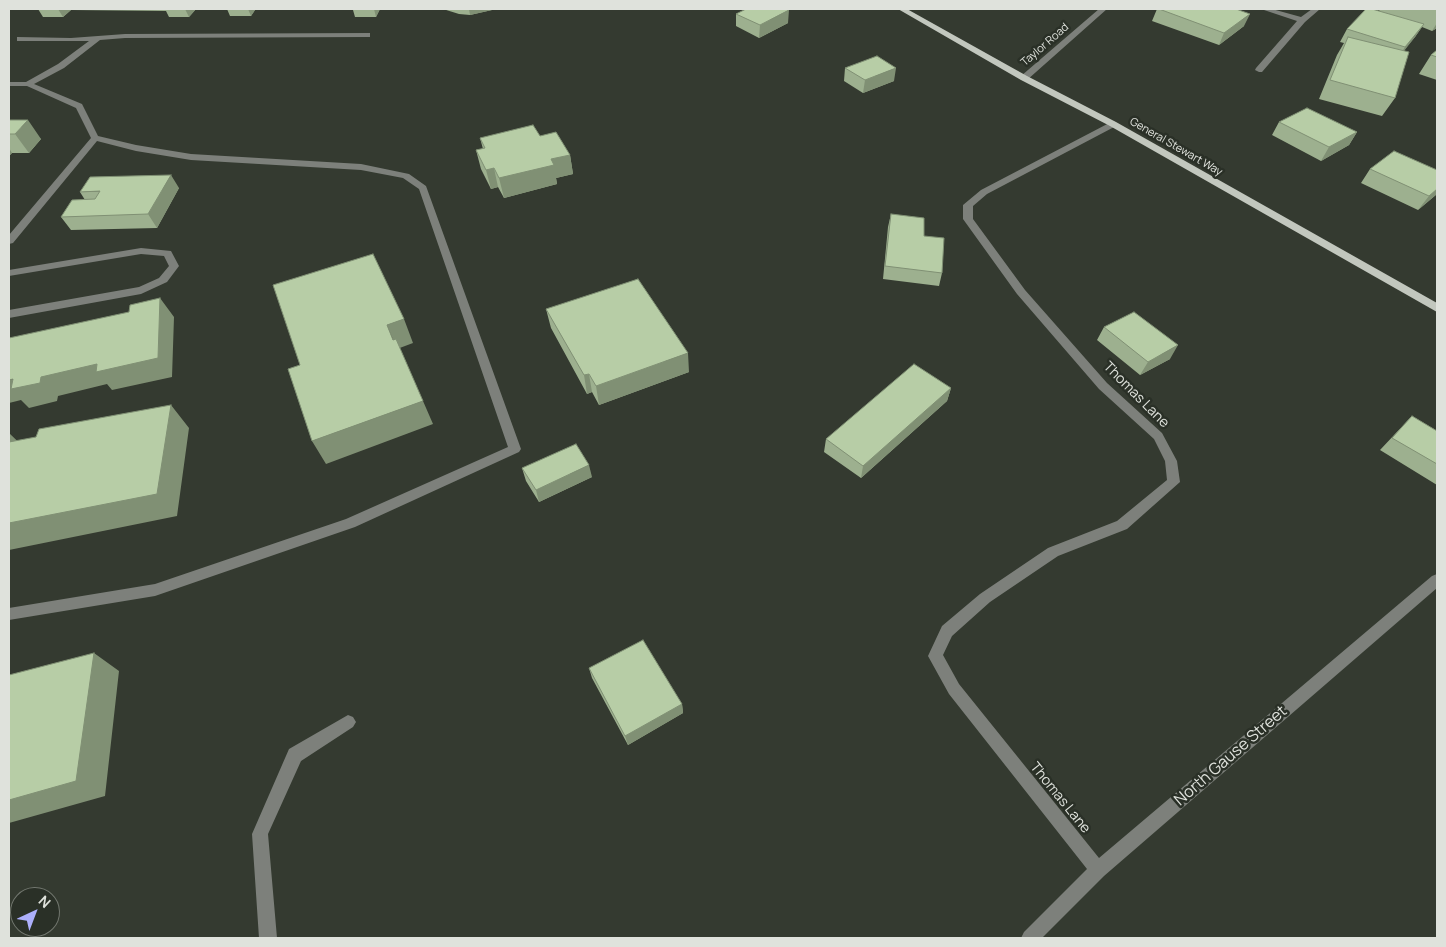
<!DOCTYPE html>
<html>
<head>
<meta charset="utf-8">
<style>
  body { margin:0 }
  #map { position:relative; width:1446px; height:947px; overflow:hidden; background:#343a30; font-family:Manrope,sans-serif }
  canvas { display:block }
  .frame { position:absolute; inset:0; border:10px solid #dfe2dc; pointer-events:none }
  .north { position:absolute; left:10px; top:887px; width:50px; height:50px; box-sizing:border-box; background:#2a3027; border:1px solid #72776f; border-radius:50%; rotate:43deg; font-size:14px; font-weight:700; line-height:20px; text-align:center; color:#dfe2dc }
  .north::after { content:''; display:block; margin:auto; width:18px; height:22px; background:#acaffb; clip-path:polygon(50% 0,100% 100%,50% 72%,0 100%) }
</style>
</head>
<body>
<div id="map">
<canvas width="1446" height="947"></canvas>
<div class="frame"></div>
<div class="north">N</div>
</div>
<script>
const c = document.querySelector('canvas').getContext('2d');
c.lineJoin = 'round';
function shape(rows) {
  const path = new Path2D();
  for (const r of rows) {
    path.moveTo(r[0], r[1]);
    for (let i = 2; i < r.length; i += 2) path.lineTo(r[i], r[i + 1]);
  }
  return path;
}
function paint(path, color) {
  c.fillStyle = color;
  c.fill(path, 'evenodd');
}
function stroke(path, color, width, dash) {
  c.strokeStyle = color;
  c.lineWidth = width;
  c.lineCap = dash ? 'butt' : 'round';
  c.setLineDash(dash || []);
  c.stroke(path);
}
function write(font, color, halo, rows, align = 'center') {
  c.font = font + ' Manrope,sans-serif';
  c.lineWidth = 5;
  c.setLineDash([]);
  c.textBaseline = 'middle';
  c.strokeStyle = halo;
  c.fillStyle = color;
  for (const [text, x, y, turn = 0] of rows) {
    c.save();
    c.translate(x, y);
    c.rotate((+turn || 0) * Math.PI / 180);
    c.textAlign = isNaN(turn) ? turn : align;
    if (halo) c.strokeText(text, 0, 0);
    c.fillText(text, 0, 0);
    c.restore();
  }
}
const minor = shape([
  [1099,9,1107,9,1027,80,1021,80,1021,76,1099,9],
  [1261,9,1272,9,1301,17,1312,9,1320,9,1305,22,1262,72,1259,72,1255,70,1256,68,1297,21,1261,9],
  [370,33,370,37,367,37,125,38,100,40,64,68,34,84,82,104,98,136,136,145,191,154,361,164,409,174,426,186,521,449,519,452,355,527,155,596,9,620,9,608,155,584,346,519,508,447,419,189,403,178,361,170,191,160,136,151,97,141,13,243,9,244,9,235,91,138,76,108,27,86,9,86,9,82,26,82,58,64,89,41,17,41,17,37,71,38,125,34,370,33],
  [1113,121,1117,124,1116,126,987,194,973,206,973,219,1025,290,1107,383,1162,433,1177,461,1180,482,1127,529,1058,556,990,602,952,636,943,655,959,684,1099,858,1432,576,1437,574,1437,588,1104,876,1042,938,1021,938,1024,932,1087,869,949,694,928,656,942,626,980,594,1048,548,1117,521,1167,480,1165,461,1154,439,1099,389,1017,294,963,219,963,205,981,190,1113,121],
  [141,248,171,251,179,266,167,282,141,294,9,318,9,310,139,287,159,278,169,266,164,256,141,254,9,276,9,270,141,248],
  [348,715,353,717,356,722,353,727,301,761,268,834,277,938,259,938,252,834,289,749,348,715]
]);
const major = shape([
  [898,9,907,9,1027,76,1116,122,1437,303,1437,312,1110,126,1021,80,898,9]
]);
const wall = shape([
  [38,9,196,9,189,17,169,17,166,11,71,10,63,17,43,17],
  [227,9,380,9,376,17,355,17,353,10,255,10,251,16,230,16],
  [443,9,494,9,492,10,470,15,459,14],
  [1157,9,1236,9,1244,26,1219,45,1152,21],
  [1380,9,1437,9,1437,28,1432,31,1422,27,1415,37,1404,50,1395,98,1382,116,1319,99,1337,55,1344,43,1340,42,1347,29,1379,11],
  [736,14,788,23,759,38,736,26],
  [1437,50,1437,80,1419,74,1431,55],
  [845,68,894,81,863,93,844,81],
  [9,120,41,139,29,153,12,153,9,156],
  [1279,122,1357,132,1349,145,1321,161,1272,135],
  [540,136,570,155,573,174,556,178,557,184,504,198,498,187,491,189,481,169,476,150,483,149,480,138],
  [1370,169,1437,170,1437,194,1418,210,1361,183],
  [179,188,157,228,71,230,61,217,85,200,80,192],
  [891,214,924,236,942,273,939,286,883,279,888,227],
  [546,309,689,372,599,405,592,392,587,394,551,328],
  [1104,327,1170,359,1140,375,1097,340],
  [951,388,947,401,861,478,824,452,826,439],
  [1412,416,1437,431,1437,485,1380,450],
  [522,468,592,477,539,502,526,481],
  [589,668,682,704,683,713,628,745,592,678]
]);
const shadedWall = shape([
  [58,9,70,9,71,10,63,17],
  [185,9,196,9,189,17],
  [248,9,255,9,255,10,251,16],
  [374,9,380,9,376,17],
  [469,9,494,9,492,10,470,15],
  [789,10,788,23,759,38,760,25],
  [1250,14,1244,26,1219,45,1224,33],
  [1437,23,1437,28,1432,31],
  [1424,24,1415,37,1397,60,1405,47],
  [896,68,894,81,863,93,865,80],
  [28,120,41,139,29,153,15,134],
  [1357,132,1349,145,1321,161,1329,147],
  [9,148,12,153,9,156],
  [570,155,573,174,556,178,557,184,504,198,499,178,551,159],
  [494,168,498,187,491,189,486,170],
  [171,175,179,188,157,228,148,214],
  [1437,189,1437,194,1418,210,1429,196],
  [160,298,174,317,172,377,112,390,107,384,58,396,57,401,29,408,21,400,9,403,9,380,41,377],
  [404,319,413,343,397,349,387,325],
  [1178,345,1170,359,1140,375,1148,362],
  [688,353,689,372,599,405,596,386],
  [589,374,592,392,587,394,584,375],
  [951,388,947,401,861,478,863,466],
  [423,401,433,424,326,464,312,441],
  [171,405,189,428,177,516,9,550,9,523],
  [9,433,33,456,9,446],
  [589,465,592,477,539,502,536,490],
  [94,653,119,671,105,796,9,823,9,800],
  [682,704,683,713,628,745,625,736]
]);
const building = shape([
  [746,9,786,9,789,10,760,25,736,14,746,9],
  [1159,9,1236,9,1250,14,1224,33,1159,9],
  [1366,9,1372,9,1424,24,1405,47,1347,29,1366,9],
  [1348,37,1409,52,1395,98,1330,80,1348,37],
  [1437,50,1437,57,1431,55,1437,50],
  [877,56,896,68,865,80,845,68,877,56],
  [1307,108,1357,132,1329,147,1279,122,1307,108],
  [9,120,28,120,15,134,9,134,9,120],
  [533,125,540,136,556,132,570,155,551,159,554,165,499,178,494,168,486,170,476,150,485,148,480,138,533,125],
  [1394,151,1437,170,1437,189,1429,196,1370,169,1394,151],
  [171,175,148,214,61,217,72,200,95,199,100,191,80,192,90,177,171,175],
  [891,214,924,218,924,236,944,238,942,273,885,266,891,214],
  [373,254,404,319,387,325,393,340,396,339,423,401,312,441,288,369,300,365,273,285,373,254],
  [638,279,688,353,596,386,589,374,584,375,546,309,638,279],
  [160,298,158,358,96,372,97,364,41,377,40,383,11,389,13,379,9,380,9,338,129,312,130,305,160,298],
  [1134,312,1178,345,1148,362,1104,327,1134,312],
  [914,364,951,388,863,466,826,439,914,364],
  [171,405,157,494,9,523,9,442,36,437,39,429,171,405],
  [1412,416,1437,431,1437,464,1392,438,1412,416],
  [576,444,589,465,536,490,522,468,576,444],
  [643,640,682,704,625,736,589,668,643,640],
  [94,653,76,781,9,800,9,675,94,653]
]);
const farStreetnames = [
  ["Taylor Road",1045,45,-41],
  ["General Stewart Way",1176,147,30]
];
const streetNames = [
  ["Thomas Lane",1136,395,45],
  ["Thomas Lane",1060,798,51]
];
const nearStreetnames = [
  ["North Gause Street",1231,756,-41]
];
paint(minor, '#7d807b');
paint(major, '#c2c7be');
paint(wall, '#9db08f');
paint(shadedWall, '#809074');
paint(building, '#b7cda6');
stroke(building, '#809074', 1);
write('11px', '#dfe2dc', '#2a3027', farStreetnames);
write('14px', '#dfe2dc', '#2a3027', streetNames);
write('16px', '#dfe2dc', '#2a3027', nearStreetnames);
</script>
</body>
</html>
